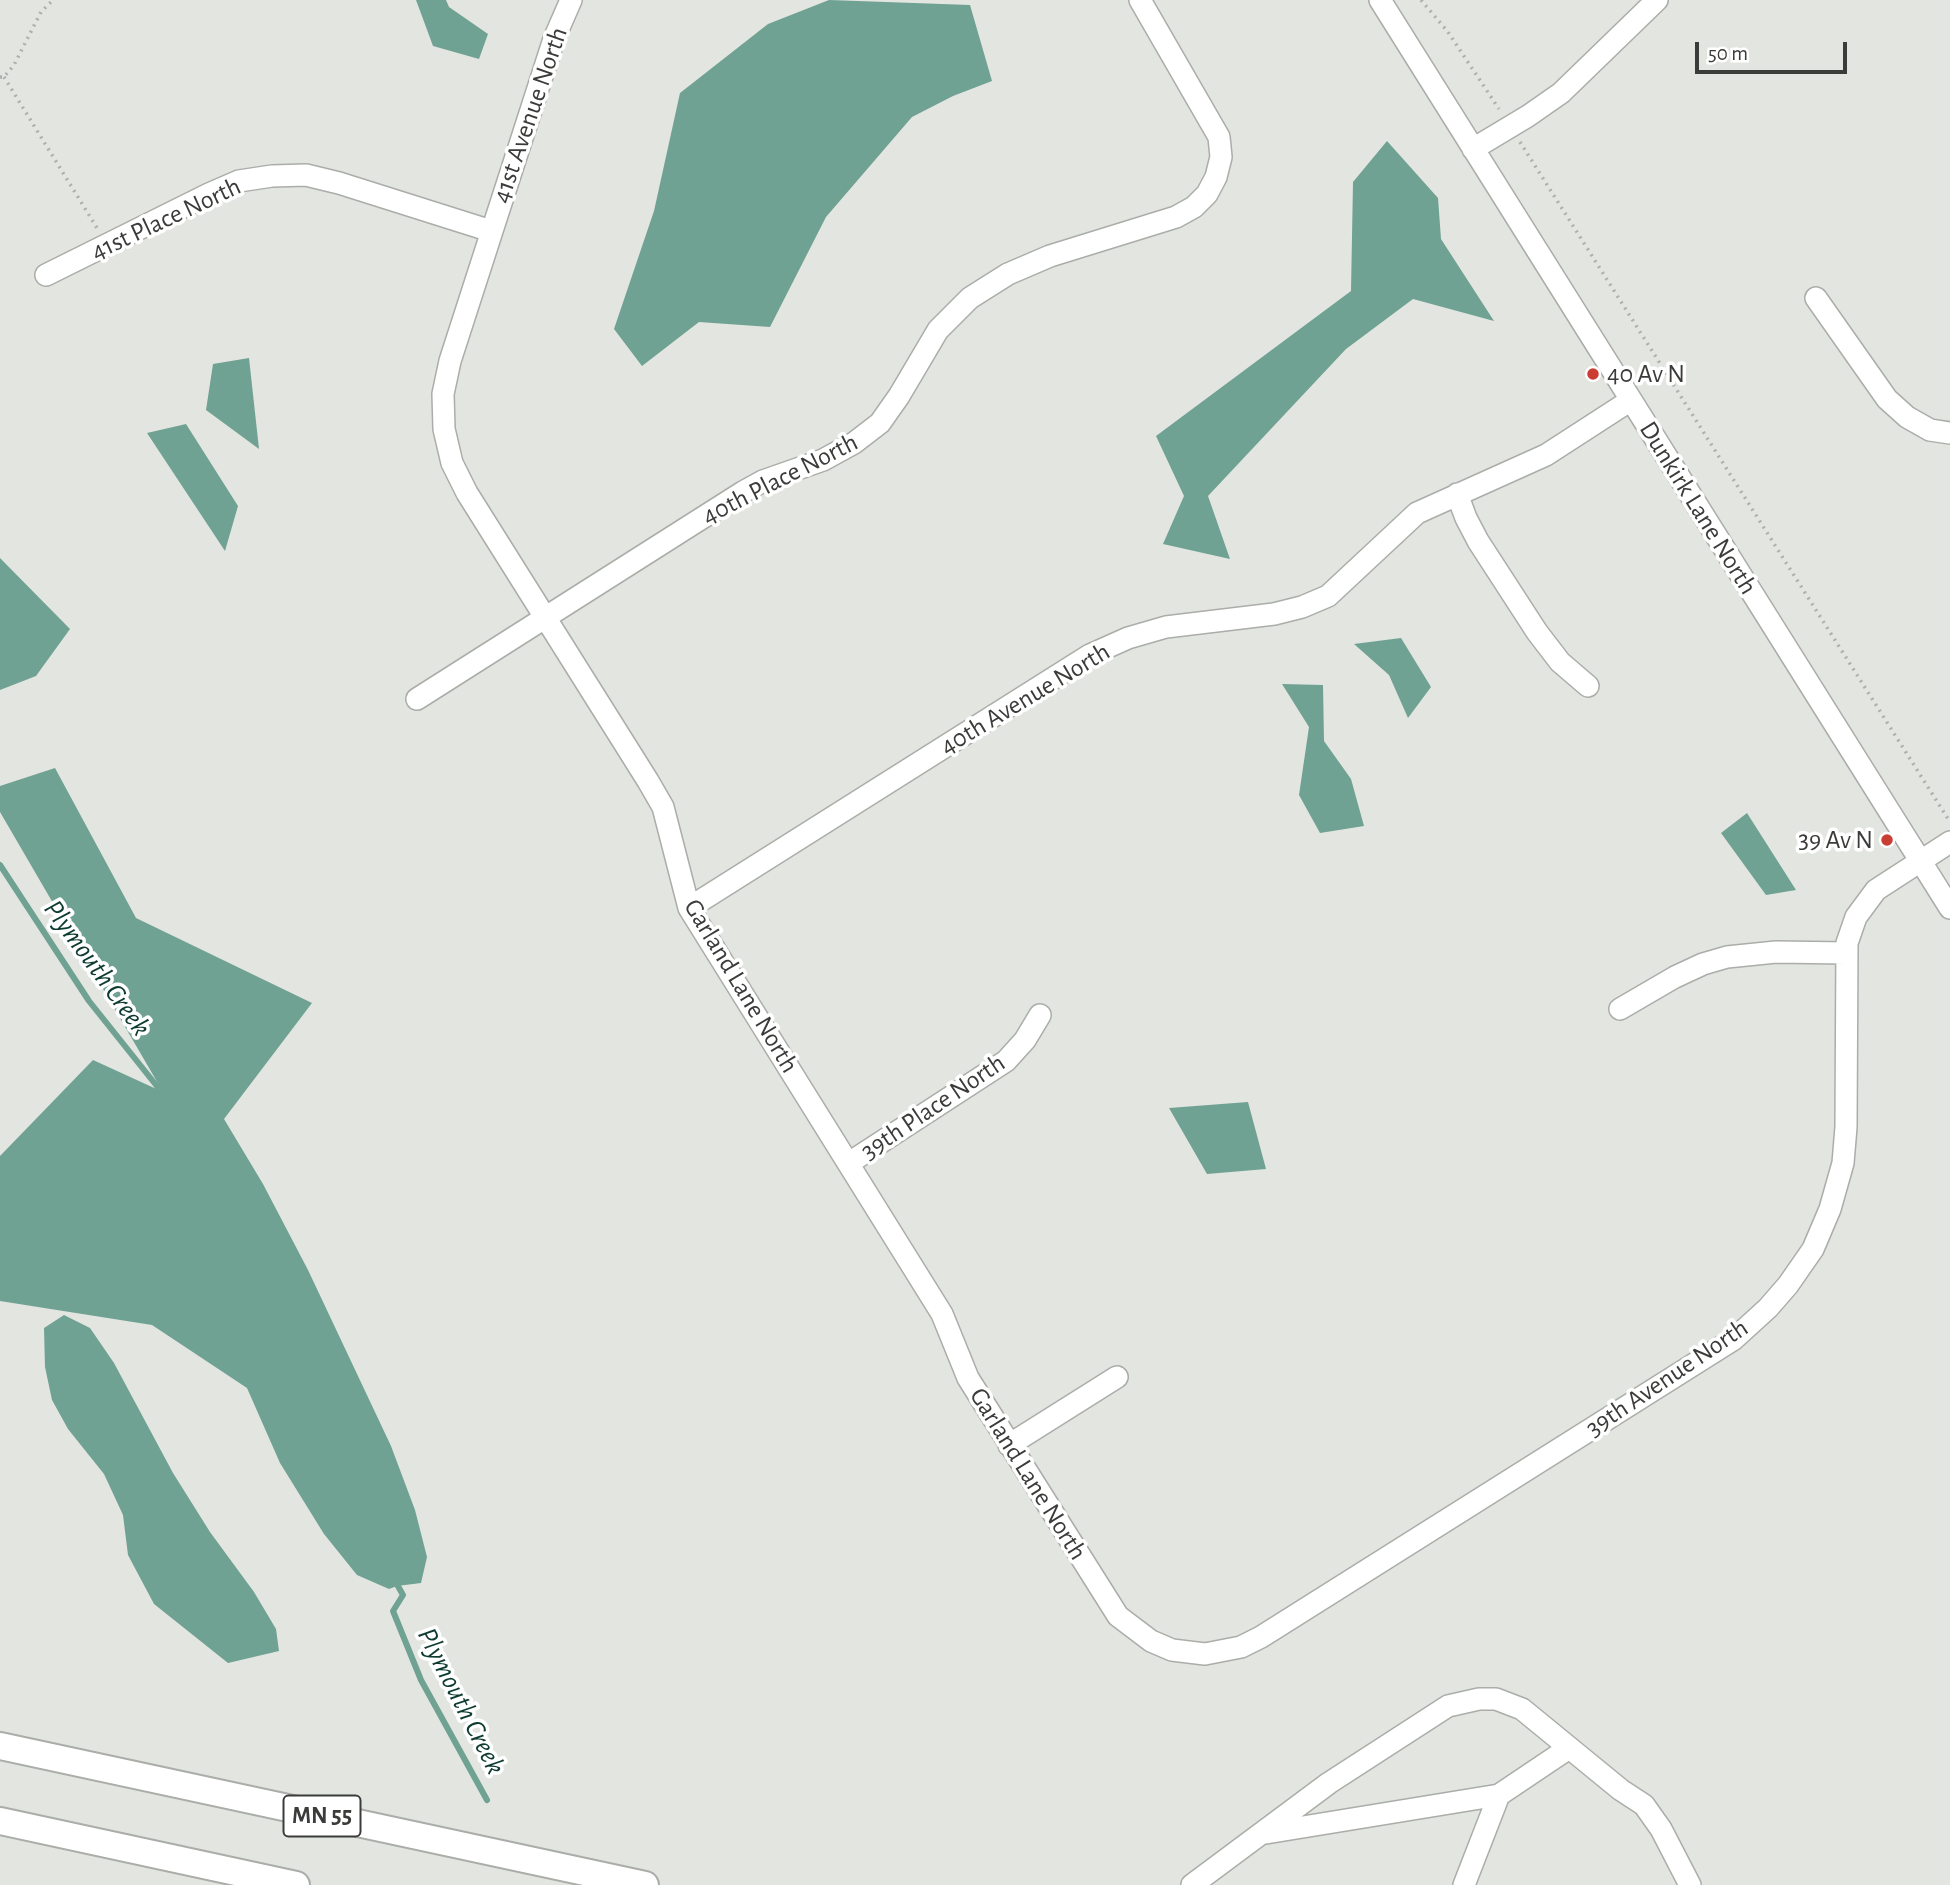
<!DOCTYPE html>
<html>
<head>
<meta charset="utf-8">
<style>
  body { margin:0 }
  #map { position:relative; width:1950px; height:1885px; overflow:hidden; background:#e3e5e1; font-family:"Alegreya Sans",sans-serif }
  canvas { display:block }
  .scale { position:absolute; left:1695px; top:42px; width:152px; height:32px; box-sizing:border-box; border:4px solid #3b3c3a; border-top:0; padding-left:9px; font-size:21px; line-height:24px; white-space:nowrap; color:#3b3c3a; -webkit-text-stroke:5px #fff; paint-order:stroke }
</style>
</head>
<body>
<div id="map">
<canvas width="1950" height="1885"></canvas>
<div class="scale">50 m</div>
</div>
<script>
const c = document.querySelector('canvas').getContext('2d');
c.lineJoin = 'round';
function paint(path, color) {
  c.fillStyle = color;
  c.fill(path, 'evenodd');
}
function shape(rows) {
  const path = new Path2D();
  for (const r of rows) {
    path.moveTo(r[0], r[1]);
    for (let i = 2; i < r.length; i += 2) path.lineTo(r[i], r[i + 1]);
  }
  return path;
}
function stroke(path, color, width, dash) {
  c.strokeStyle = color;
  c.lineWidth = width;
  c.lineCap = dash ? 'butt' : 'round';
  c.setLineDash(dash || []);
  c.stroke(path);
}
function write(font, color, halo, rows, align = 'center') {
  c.font = font + ' "Alegreya Sans",sans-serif';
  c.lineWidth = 7;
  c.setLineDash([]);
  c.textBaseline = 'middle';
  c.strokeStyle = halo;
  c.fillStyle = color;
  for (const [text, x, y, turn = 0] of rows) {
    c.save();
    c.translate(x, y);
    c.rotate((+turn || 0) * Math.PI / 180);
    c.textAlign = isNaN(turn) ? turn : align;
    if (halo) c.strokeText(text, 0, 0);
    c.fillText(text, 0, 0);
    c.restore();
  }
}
const water = shape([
  [416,0,446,0,449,7,488,34,479,59,433,46],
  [829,0,970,5,992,81,953,96,912,117,826,217,770,327,699,322,642,366,614,329,654,211,680,93,768,24],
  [1387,141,1438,198,1441,239,1494,321,1413,299,1346,349,1208,496,1230,559,1163,544,1184,496,1156,436,1351,291,1353,182],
  [249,358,259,449,206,410,213,364],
  [186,424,238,506,225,551,147,433],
  [0,558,70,629,36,676,0,690],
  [1401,638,1431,687,1408,718,1389,675,1354,644],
  [1282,684,1323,685,1324,741,1351,779,1364,826,1320,833,1299,795,1309,727],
  [55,768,136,918,312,1003,224,1119,263,1184,308,1270,391,1446,415,1510,427,1557,421,1583,397,1586,389,1589,357,1575,324,1534,280,1463,247,1388,152,1325,0,1301,0,1156,93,1060,163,1092,0,812,0,786],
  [1747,813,1796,890,1766,895,1721,833],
  [1248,1102,1266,1169,1207,1174,1169,1108],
  [64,1315,90,1328,114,1363,173,1473,210,1532,254,1592,276,1629,279,1651,228,1663,154,1604,128,1555,123,1515,104,1474,68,1429,52,1400,45,1367,44,1328]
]);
const stream = shape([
  [0,865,89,1001,168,1100],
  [394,1579,403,1595,393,1611,421,1680,487,1800]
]);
const path = shape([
  [1421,0,1448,32,1499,109],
  [0,77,4,77,14,65,41,12,53,0],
  [4,77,97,228],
  [1520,142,1950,822]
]);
const minor = shape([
  [571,0,554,39,450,361,443,394,444,429,452,463,467,493,648,781,663,807,689,908,942,1314,968,1378,1118,1616,1151,1641,1172,1650,1205,1654,1241,1647,1261,1637,1734,1339,1768,1308,1788,1285,1813,1249,1830,1209,1843,1163,1846,1127,1847,943,1856,917,1876,890,1950,842],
  [1380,0,1950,908],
  [1473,149,1528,116,1561,93,1657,0],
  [46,275,209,194,239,181,272,176,306,175,339,183,491,231],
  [1816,298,1887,399,1907,417,1930,430,1950,433],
  [1457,494,1466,518,1478,541,1537,632,1560,662,1588,686],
  [417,699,743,492,763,481,823,460,854,443,880,423,899,396,938,330,970,298,1008,274,1050,256,1176,217,1194,207,1207,194,1216,177,1221,157,1219,137,1140,0],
  [689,908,1090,655,1128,638,1166,627,1274,614,1302,607,1328,596,1417,513,1546,455,1631,400],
  [1620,1009,1675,977,1703,964,1727,957,1776,952,1847,953],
  [849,1163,1006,1061,1025,1040,1040,1015],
  [1009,1445,1117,1377],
  [1266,1833,1499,1795],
  [1192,1885,1329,1783,1448,1706,1479,1699,1496,1699,1522,1709,1621,1790,1644,1805,1661,1829,1690,1885],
  [1464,1885,1499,1795,1569,1748]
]);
const major = shape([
  [0,1746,645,1885],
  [0,1821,296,1885]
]);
const markers = [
  [1593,374,7,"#ca3d33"],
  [1887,840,7,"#ca3d33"]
];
const shields = [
  [322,1816,77]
];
const shieldNames = [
  ["MN 55",322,1816]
];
const streetNames = [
  ["41st Avenue North",530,115,-71],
  ["41st Place North",166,219,-25],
  ["40th Place North",780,479,-27],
  ["Dunkirk Lane North",1698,508,58],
  ["40th Avenue North",1025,699,-31],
  ["Garland Lane North",741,986,59],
  ["39th Place North",933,1107,-34],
  ["39th Avenue North",1667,1378,-34],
  ["Garland Lane North",1028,1474,58]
];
const poiNames = [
  ["40 Av N",1607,374],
  ["39 Av N",1873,840,"right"]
];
const waterNames = [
  ["Plymouth Creek",97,968,54],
  ["Plymouth Creek",461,1701,63]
];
paint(water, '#6fa292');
stroke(stream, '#6fa292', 6);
stroke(minor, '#abada9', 24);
stroke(major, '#abada9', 30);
stroke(path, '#afb0ad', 3.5, [2, 5]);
stroke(minor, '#fff', 21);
stroke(major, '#fff', 26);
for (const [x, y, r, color] of markers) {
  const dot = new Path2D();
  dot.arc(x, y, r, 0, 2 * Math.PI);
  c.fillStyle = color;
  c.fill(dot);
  stroke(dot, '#fff', 2.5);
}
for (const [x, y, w] of shields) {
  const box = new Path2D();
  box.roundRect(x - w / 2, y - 20.5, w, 41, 5);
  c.fillStyle = '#fff';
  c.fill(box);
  stroke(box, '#3b3c3a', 2);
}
write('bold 24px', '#3b3c3a', null, shieldNames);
write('26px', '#3b3c3a', '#fff', streetNames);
write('26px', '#3b3c3a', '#fff', poiNames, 'left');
write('italic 28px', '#0d3b30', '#fff', waterNames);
</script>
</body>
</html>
